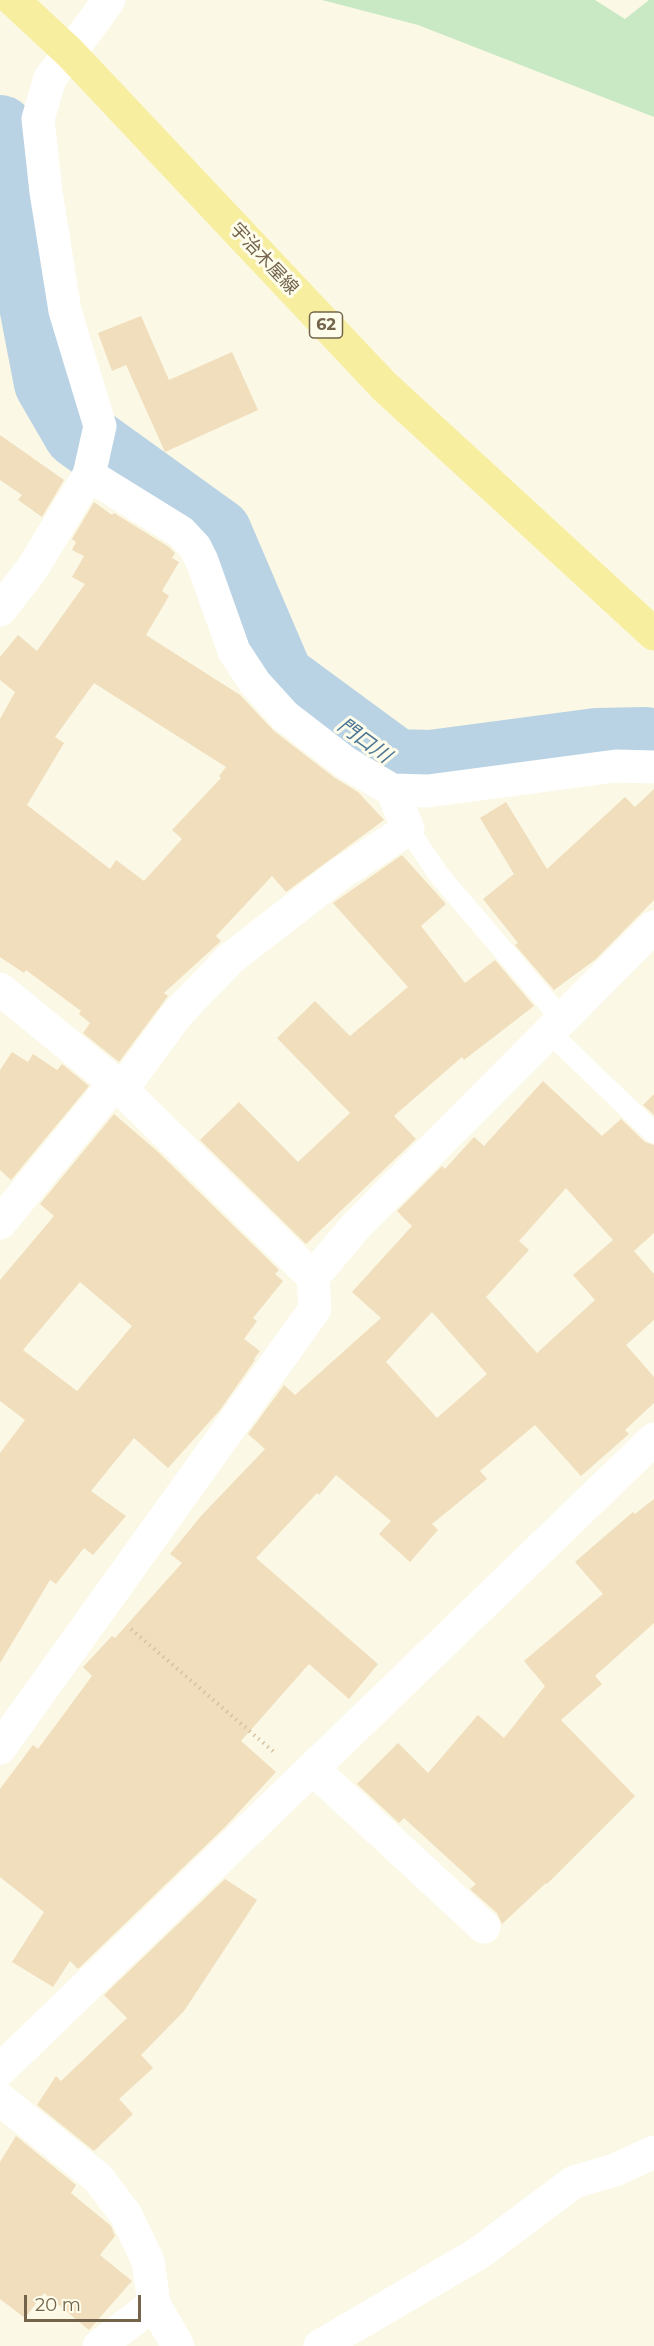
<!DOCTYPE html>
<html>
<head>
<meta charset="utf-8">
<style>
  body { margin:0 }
  #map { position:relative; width:654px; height:2346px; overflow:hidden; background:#fbf8e5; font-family:Montserrat,sans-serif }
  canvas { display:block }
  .scale { position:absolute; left:24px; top:2295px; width:117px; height:27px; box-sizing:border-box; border:3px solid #73644b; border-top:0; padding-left:8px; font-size:18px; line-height:21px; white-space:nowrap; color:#73644b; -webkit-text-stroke:4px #fefceb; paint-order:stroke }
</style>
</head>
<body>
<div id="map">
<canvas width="654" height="2346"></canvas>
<div class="scale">20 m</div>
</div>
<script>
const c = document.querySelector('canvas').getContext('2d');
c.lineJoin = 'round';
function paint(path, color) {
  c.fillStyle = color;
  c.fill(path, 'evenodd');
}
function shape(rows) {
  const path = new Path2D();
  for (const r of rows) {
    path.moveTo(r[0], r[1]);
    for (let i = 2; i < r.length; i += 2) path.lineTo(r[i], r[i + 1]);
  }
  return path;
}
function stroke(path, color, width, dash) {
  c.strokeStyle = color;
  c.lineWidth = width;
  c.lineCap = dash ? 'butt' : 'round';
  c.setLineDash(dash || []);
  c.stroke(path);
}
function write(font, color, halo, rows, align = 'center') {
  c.font = font + ' Montserrat,"Noto Sans JP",sans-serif';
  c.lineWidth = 6;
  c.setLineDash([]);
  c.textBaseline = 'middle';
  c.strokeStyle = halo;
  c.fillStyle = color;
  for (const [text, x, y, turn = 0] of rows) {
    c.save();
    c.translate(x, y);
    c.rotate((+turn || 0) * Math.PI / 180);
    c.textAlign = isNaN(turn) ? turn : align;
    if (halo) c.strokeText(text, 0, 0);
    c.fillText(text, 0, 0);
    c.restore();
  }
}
const green = shape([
  [322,0,595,0,625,19,649,0,654,0,654,117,418,25]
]);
const river = shape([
  [0,130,49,383,78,433,217,533,279,678,396,764,431,765,597,743,645,742,654,744]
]);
const building = shape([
  [141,316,169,380,232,352,258,410,165,452,126,365,112,371,98,333],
  [0,435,64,480,42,517,18,500,22,495,0,480],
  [94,502,112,515,114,513,169,547,175,553,172,558,179,562,162,591,169,596,146,635,240,695,274,731,335,778,358,792,384,820,286,892,272,876,216,936,221,941,164,993,168,996,119,1062,83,1033,90,1023,79,1014,81,1011,26,970,24,973,0,957,0,719,15,692,0,680,0,657,18,635,37,651,85,584,72,577,84,556,72,550,76,542,72,539],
  [94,683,226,767,219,776,221,778,172,830,182,839,144,881,116,860,110,869,27,805,64,743,55,737],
  [654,789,654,900,596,959,554,990,515,945,518,943,483,899,514,874,480,818,506,802,547,869,625,797,635,807],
  [402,855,446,904,421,926,465,983,495,960,534,1006,464,1060,462,1057,394,1116,416,1139,306,1244,200,1140,239,1102,298,1162,350,1113,277,1038,315,1001,350,1036,408,987,333,903],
  [12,1052,28,1062,33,1054,57,1070,62,1064,89,1086,11,1180,0,1170,0,1070],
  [543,1081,602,1136,621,1119,645,1142,654,1145,654,1233,634,1251,654,1274,654,1320,626,1345,654,1377,654,1403,625,1430,629,1434,581,1476,535,1425,480,1471,487,1479,432,1524,438,1530,410,1562,379,1534,391,1521,336,1475,319,1495,317,1493,256,1558,378,1664,349,1699,309,1664,241,1741,276,1772,225,1827,78,1969,70,1961,53,1987,12,1962,44,1912,0,1877,0,1789,33,1745,38,1749,92,1676,83,1667,112,1636,115,1638,182,1563,170,1554,201,1516,265,1449,248,1434,284,1385,295,1395,381,1318,352,1292,412,1226,397,1211,442,1166,445,1169,474,1137,484,1146],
  [566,1188,613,1240,573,1275,595,1300,537,1353,486,1297,529,1250,519,1241],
  [432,1312,487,1374,437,1418,386,1362],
  [654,1094,654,1115,643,1105],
  [114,1114,157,1151,279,1270,275,1274,283,1281,253,1318,257,1321,244,1339,260,1351,254,1359,255,1360,220,1410,168,1468,134,1438,91,1491,126,1516,93,1555,84,1548,56,1584,50,1580,0,1663,0,1453,25,1420,0,1401,0,1280,54,1216,40,1204],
  [80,1282,132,1326,77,1391,23,1350],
  [654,1499,654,1623,595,1676,602,1684,561,1720,635,1796,547,1884,546,1883,502,1924,497,1913,470,1889,476,1884,404,1818,399,1823,357,1784,398,1743,428,1773,478,1715,504,1738,545,1686,524,1661,603,1594,575,1562,633,1512,635,1514],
  [225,1879,257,1900,184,2011,141,2055,153,2068,119,2099,133,2114,94,2151,37,2105,56,2076,61,2081,127,2018,104,1995],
  [16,2136,76,2185,71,2193,111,2226,115,2236,100,2255,132,2281,89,2330,44,2293,25,2318,0,2299,0,2162]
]);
const path = shape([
  [131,1629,275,1753]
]);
const lane = shape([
  [408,829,439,875,562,1019],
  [549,1032,654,1133]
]);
const street = shape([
  [89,475,181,532,195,547,202,561,234,651,255,683,285,716,346,763,392,790,428,791,616,766,654,767],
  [0,610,32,569,89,475,100,426,65,311,46,192,38,119,50,78,70,53],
  [0,989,115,1083,313,1277],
  [122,1089,178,1013,230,959,337,876,408,829,392,790],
  [0,1223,115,1083],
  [0,1748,315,1309,313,1277,356,1226,654,927],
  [313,1769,484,1927],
  [0,2099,98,2178,126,2215,148,2261,154,2304,178,2346],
  [99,2346,154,2304],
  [320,2346,479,2253,574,2182,615,2170,654,2152]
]);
const secondary = shape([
  [70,53,109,0],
  [0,2070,654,1439]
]);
const primary = shape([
  [13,0,70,53,384,386,654,634]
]);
const shields = [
  [326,325,33]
];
const shieldNames = [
  ["62",326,325]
];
const streetNames = [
  ["宇治木屋線",264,259,47]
];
const waterNames = [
  ["門口川",364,741,36]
];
paint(green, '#c9e9c4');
stroke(river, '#bad3e4', 70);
paint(building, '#f0debd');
stroke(path, '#d5c2a1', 4, [1.5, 4.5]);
stroke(lane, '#fff', 21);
stroke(street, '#fff', 33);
stroke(secondary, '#fff', 33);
stroke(primary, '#f8ee9f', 33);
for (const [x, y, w] of shields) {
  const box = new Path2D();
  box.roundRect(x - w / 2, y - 13, w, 26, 4.5);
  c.fillStyle = '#fefceb';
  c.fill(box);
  stroke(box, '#73644b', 1.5);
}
write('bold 16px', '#73644b', null, shieldNames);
write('18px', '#73644b', '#fefceb', streetNames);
write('italic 20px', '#4c7694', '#fefceb', waterNames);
</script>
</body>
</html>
